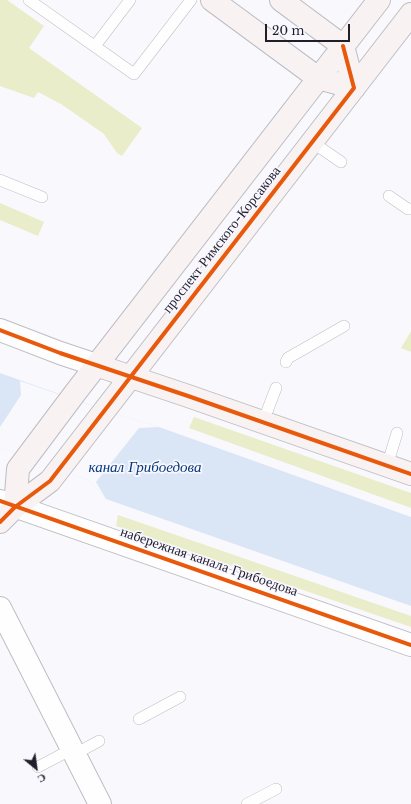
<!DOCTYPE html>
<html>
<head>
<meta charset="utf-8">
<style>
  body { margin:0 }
  #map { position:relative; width:411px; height:804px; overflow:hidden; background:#f9f9fd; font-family:"Libre Baskerville",serif }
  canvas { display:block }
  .north { position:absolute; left:16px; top:748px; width:40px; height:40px; -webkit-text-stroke:3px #f8f7ff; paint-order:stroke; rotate:151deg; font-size:11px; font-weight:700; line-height:16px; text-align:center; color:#201e2a }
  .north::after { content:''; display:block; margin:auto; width:14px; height:18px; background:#201e2a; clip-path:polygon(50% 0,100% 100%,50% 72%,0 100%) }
  .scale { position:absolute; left:265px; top:24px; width:85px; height:18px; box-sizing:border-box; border:2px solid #201e2a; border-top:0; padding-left:5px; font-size:12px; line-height:14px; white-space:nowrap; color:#201e2a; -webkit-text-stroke:3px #f8f7ff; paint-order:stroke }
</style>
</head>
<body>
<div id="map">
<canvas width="411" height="804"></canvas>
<div class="north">С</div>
<div class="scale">20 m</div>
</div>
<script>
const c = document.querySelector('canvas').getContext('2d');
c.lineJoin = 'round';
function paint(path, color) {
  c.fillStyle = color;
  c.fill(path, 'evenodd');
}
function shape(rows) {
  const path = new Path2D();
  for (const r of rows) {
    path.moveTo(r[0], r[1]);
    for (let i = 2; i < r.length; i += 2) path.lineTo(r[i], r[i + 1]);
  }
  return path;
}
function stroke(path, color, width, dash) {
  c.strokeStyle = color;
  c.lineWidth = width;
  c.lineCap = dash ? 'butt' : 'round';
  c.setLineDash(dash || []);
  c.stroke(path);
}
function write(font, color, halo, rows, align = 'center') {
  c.font = font + ' "Libre Baskerville",serif';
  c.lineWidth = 3.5;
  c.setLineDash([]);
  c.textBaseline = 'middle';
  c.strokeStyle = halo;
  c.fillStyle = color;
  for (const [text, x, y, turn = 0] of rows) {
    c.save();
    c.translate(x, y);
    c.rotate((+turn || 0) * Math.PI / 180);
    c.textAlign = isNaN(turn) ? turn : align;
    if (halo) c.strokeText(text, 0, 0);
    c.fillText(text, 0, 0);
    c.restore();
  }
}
const green = shape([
  [0,0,7,0,44,26,29,48,142,128,122,156,117,153,104,134,61,104,38,92,34,98,0,86],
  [0,203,44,222,38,236,0,220],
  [411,331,411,352,401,348],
  [194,417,411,493,411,508,189,428],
  [118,515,411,616,411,627,116,526]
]);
const water = shape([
  [0,373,110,412,159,427,411,517,411,606,106,499,90,481,0,447]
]);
const pier = shape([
  [20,381,110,412,159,427,139,428,96,482,106,499,90,481,0,447,0,427,21,395]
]);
const lane = shape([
  [29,0,134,74,191,0],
  [95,46,130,0],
  [312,142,341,162],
  [0,180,42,197],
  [389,196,408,209,411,209],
  [286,362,288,358,344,326],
  [263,422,276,388],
  [387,466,397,433],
  [139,719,180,697],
  [75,754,99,741],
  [38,767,72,749],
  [247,804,276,789]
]);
const street = shape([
  [0,330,60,353,96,365],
  [0,501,411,645],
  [0,608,100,804]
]);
const secondary = shape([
  [212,0,318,78,354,88],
  [281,0,343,46,354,88],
  [96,365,188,396,411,474],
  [15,507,18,469,75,393,379,0],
  [0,522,15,507,50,481,411,14]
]);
const cycleway = shape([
  [0,330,60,353,188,396,411,474],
  [0,501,411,645],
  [0,522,15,507,50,481,354,88,343,46]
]);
const streetNames = [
  ["проспект Римского-Корсакова",222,240,-52],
  ["набережная канала Грибоедова",209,562,19]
];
const waterNames = [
  ["канал Грибоедова",145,468]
];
paint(green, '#e9edc9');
paint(water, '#dae5f6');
paint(pier, '#f9f9fd');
stroke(lane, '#bebdc5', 12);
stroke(street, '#bebdc5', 24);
stroke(secondary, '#bebdc5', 24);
stroke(lane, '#fefeff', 11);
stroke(street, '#fefeff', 22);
stroke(secondary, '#f8f3f2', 22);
stroke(cycleway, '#e8590c', 4);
write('14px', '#201e2a', '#f8f7ff', streetNames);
write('italic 15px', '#06397a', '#f8f7ff', waterNames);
</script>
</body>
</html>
